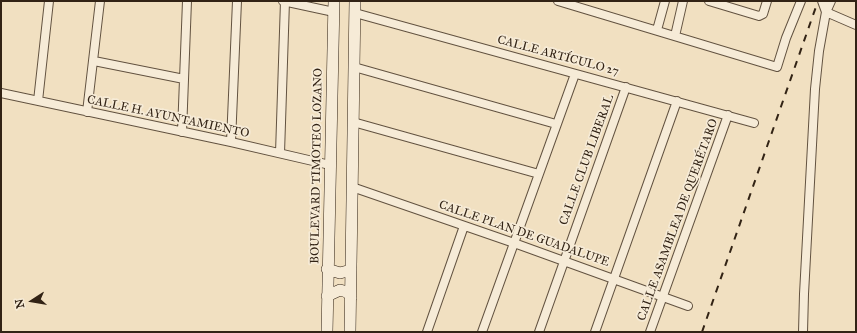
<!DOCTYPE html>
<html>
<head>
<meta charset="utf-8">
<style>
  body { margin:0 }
  #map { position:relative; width:857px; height:333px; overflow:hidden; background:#f1e0c1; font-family:"IM FELL Great Primer",serif }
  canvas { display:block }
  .frame { position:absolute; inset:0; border:2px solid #322315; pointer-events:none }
  .north { position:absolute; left:12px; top:281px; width:40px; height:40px; -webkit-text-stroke:3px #f6ebd7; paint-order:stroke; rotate:258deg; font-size:11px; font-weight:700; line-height:16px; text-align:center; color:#322315 }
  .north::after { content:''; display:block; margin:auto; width:14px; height:18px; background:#322315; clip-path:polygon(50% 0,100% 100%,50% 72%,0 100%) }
</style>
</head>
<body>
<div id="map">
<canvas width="857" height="333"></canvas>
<div class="frame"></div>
<div class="north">N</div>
</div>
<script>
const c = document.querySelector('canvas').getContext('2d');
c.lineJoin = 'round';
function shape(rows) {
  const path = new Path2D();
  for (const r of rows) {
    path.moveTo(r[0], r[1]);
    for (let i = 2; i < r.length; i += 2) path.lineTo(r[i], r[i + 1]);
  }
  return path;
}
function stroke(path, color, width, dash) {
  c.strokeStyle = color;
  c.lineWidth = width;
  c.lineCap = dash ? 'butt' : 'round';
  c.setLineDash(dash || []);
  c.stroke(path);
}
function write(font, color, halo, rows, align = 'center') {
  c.font = font + ' "IM FELL Great Primer",serif';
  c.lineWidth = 3.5;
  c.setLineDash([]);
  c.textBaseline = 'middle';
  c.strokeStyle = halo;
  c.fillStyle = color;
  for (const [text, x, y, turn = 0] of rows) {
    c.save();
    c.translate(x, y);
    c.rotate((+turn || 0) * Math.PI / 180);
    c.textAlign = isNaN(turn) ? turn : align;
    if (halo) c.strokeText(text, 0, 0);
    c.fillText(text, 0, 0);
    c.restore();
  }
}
const street = shape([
  [283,1,334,12],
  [558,1,777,67,786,38,801,1],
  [709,1,759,16,763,14,767,1],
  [831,1,826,12,856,25],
  [355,13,754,123],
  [657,30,665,1],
  [675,36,683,1],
  [94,61,184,79],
  [354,67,556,124],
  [1,93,231,142,330,165],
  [38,101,49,1],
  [87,112,100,1],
  [353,122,539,174],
  [182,132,187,1],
  [231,142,237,1],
  [280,153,285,1],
  [352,187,514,243,688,306],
  [427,332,464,226],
  [482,332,575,74],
  [539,332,626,87],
  [595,332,677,101],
  [650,332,728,115],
  [803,332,804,294,815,89,819,51,826,12,822,1]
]);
const secondary = shape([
  [327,269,340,273,351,270],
  [327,296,340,290,344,291,348,293,351,298],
  [327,332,334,1],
  [350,332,355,1]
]);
const rail = shape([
  [702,332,818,1]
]);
const streetNames = [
  ["CALLE ARTÍCULO 27",558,56,15],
  ["CALLE H. AYUNTAMIENTO",168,117,12],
  ["CALLE CLUB LIBERAL",587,160,-70],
  ["BOULEVARD TIMOTEO LOZANO",317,166,-89],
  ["CALLE ASAMBLEA DE QUERÉTARO",678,220,-70],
  ["CALLE PLAN DE GUADALUPE",524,234,19]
];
stroke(street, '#625240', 10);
stroke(secondary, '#322315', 12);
stroke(street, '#f6ebd7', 8);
stroke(secondary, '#f6ebd7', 11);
stroke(rail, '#322315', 2, [7, 7]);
write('12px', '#322315', '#f6ebd7', streetNames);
</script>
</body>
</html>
